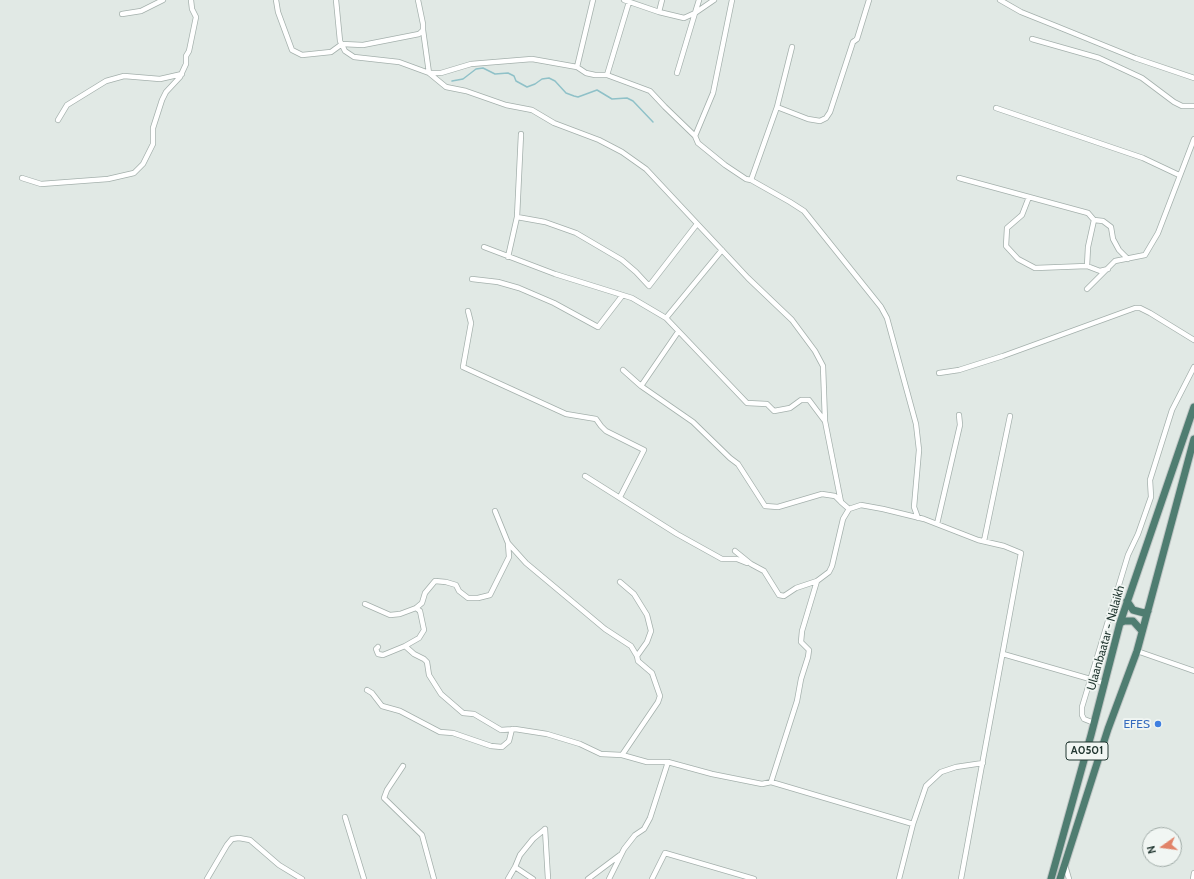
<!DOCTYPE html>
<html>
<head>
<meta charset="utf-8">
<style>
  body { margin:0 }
  #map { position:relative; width:1194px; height:879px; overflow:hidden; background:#e1e9e5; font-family:Cabin,sans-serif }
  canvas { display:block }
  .north { position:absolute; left:1142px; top:827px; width:40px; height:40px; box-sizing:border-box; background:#f1f6f3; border:1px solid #9faaa6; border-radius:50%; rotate:256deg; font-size:11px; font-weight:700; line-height:16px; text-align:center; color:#233832 }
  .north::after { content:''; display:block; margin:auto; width:14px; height:18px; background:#e18368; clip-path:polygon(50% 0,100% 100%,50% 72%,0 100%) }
</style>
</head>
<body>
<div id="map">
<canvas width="1194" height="879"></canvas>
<div class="north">N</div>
</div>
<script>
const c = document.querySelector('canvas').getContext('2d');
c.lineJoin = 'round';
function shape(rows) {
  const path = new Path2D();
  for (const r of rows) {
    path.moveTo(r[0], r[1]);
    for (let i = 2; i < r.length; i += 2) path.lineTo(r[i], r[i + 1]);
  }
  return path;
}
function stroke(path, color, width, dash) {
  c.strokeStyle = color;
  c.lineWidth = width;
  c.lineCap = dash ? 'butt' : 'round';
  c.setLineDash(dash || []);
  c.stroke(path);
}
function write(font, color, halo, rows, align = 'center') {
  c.font = font + ' Cabin,sans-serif';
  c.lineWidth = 3.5;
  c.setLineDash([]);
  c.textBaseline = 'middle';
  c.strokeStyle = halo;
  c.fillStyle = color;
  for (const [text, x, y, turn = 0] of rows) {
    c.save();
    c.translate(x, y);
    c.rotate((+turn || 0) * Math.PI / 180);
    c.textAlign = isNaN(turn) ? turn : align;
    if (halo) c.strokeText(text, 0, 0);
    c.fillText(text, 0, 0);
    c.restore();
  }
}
const stream = shape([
  [452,81,463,79,476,69,483,68,495,74,508,73,514,76,516,81,527,87,535,84,542,79,549,78,555,81,566,93,574,96,578,97,597,90,612,99,627,98,633,101,653,122]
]);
const minor = shape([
  [276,0,278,12,292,50,302,55,331,52,342,44,363,45,419,34,423,30,423,24,418,0],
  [336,0,340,41,345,51,354,57,399,62,429,73,446,87,466,91,506,105,532,110,554,123,599,140,622,152,646,169,748,278,792,320,815,351,823,366,825,421,841,502,849,509],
  [624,0,659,12,684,18,695,13,699,0],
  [1000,0,1021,12,1056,26,1135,58,1194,78],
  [659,12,662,0],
  [122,14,141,11,163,0],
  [423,30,429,73],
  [1032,39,1099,58,1142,78,1174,102,1182,106,1194,106],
  [577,67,593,0],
  [429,73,441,73,471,64,532,59,577,67,586,73,595,75,607,75,650,91,665,107,695,136,698,143,725,165,746,179,751,180,790,202,804,211,881,307,887,318,916,424,919,450,914,507,918,518],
  [677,73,695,13,714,0],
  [607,75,629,2],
  [777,107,808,119,820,121,826,118,830,112,853,42,857,39,869,0],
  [996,108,1143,158,1179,175],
  [58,120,67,105,106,81,124,76,160,79,182,74],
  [695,136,713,93,732,0],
  [22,178,41,184,108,179,134,173,143,164,153,144,153,128,162,100,166,92,180,77,186,64,186,56,189,51,196,17,192,9,191,0],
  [959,178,1088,213,1094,220,1103,221,1111,227,1113,239,1119,250,1128,259],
  [751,180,777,107,792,47],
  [1029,197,1022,215,1007,228,1006,246,1018,259,1035,268,1087,266],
  [517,217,545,222,576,233,622,260,636,272,649,286,697,224],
  [1094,220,1088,247,1087,266,1100,271,1108,269],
  [484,247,555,274,632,298,666,318,747,403,767,404,774,411,790,408,801,400,809,400,824,420],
  [508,257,517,217,521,134],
  [472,279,498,282,519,288,554,303,598,327,622,296],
  [1087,289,1115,261,1145,255,1158,233,1194,139],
  [468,311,471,323,463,367,566,414,596,419,601,426,606,431,644,450,620,497],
  [666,318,722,250],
  [623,370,641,386,678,332],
  [939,373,959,370,1003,356,1135,308,1140,308,1150,313,1194,340],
  [641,386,693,422,730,458,738,464,765,506,778,507,822,494,835,496,841,502],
  [585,476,677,534,722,559,737,559,747,563],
  [495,511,508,543,526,563,605,629,631,646,637,656],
  [937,524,960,425,959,415],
  [984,541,1010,416],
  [735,551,751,564,764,571,779,595,784,596,796,588,817,581,829,572,832,566,843,519,849,509,861,505,883,509,924,519,978,540,1004,546,1021,553,961,879],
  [620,582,634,594,647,615,651,631,647,642,637,656,638,661,652,673,660,696,658,702,622,755],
  [365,604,390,615,400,614,416,608,422,603,425,593,435,581,446,582,456,585,459,591,468,598,478,598,490,595,509,557,508,543],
  [405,646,419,638,424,630,420,611,416,608],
  [378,647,376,649,378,654,383,655,405,646,414,654,424,659,427,662,429,675,441,694,463,713,474,714,501,730,515,729,547,734,580,744,601,754,622,755,647,762,668,762,712,774,762,784,771,782,913,824],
  [1137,651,1194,671],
  [1003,654,1104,683],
  [367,690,372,693,382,706,400,711,440,732,453,733,491,746,502,747,509,741,512,729],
  [1094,723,1084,719,1082,715,1082,707,1128,555,1138,534,1151,497,1150,480,1172,410,1194,367],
  [403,766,387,790,384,798,422,835,434,879],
  [771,782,797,701,801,679,808,657,809,650,801,642,802,631,817,581],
  [345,817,364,879],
  [545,829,548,879],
  [1065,865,1069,879],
  [515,867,533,879],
  [207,879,227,845,232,839,239,838,250,840,279,865,302,879],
  [508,879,515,867,520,855,533,839,545,829],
  [588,879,620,855],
  [609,879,624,849,635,835,644,829,650,818,668,762],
  [652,879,665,853,754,879],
  [899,879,913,824,926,786,941,772,956,767,983,763],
  [1193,879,1194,873]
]);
const trunk = shape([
  [1127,601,1133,610,1144,613,1148,611],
  [1120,623,1124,621,1133,621,1142,631],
  [1051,879,1091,735,1120,623,1194,407],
  [1060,879,1108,729,1137,651,1194,439]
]);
const markers = [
  [1158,724,4,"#3f7fe0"]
];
const shields = [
  [1087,751,42]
];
const shieldNames = [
  ["A0501",1087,751]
];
const streetNames = [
  ["Ulaanbaatar - Nalaikh",1106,638,-74]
];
const shopNames = [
  ["EFES",1150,724]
];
stroke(stream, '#8fc1c8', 1.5);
stroke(minor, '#a4b0ac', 6);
stroke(trunk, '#c1c7c6', 9);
stroke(minor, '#fff', 4.5);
stroke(trunk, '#4f7d71', 7);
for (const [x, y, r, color] of markers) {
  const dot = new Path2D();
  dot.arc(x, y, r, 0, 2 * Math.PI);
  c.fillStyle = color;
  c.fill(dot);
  stroke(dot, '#f1f6f3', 1.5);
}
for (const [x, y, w] of shields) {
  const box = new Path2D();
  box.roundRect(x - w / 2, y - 9, w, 18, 3);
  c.fillStyle = '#f1f6f3';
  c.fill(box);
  stroke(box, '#233832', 1);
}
write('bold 11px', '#233832', null, shieldNames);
write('12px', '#233832', '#f1f6f3', streetNames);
write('12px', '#366cbe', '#f1f6f3', shopNames, 'right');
</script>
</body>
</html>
